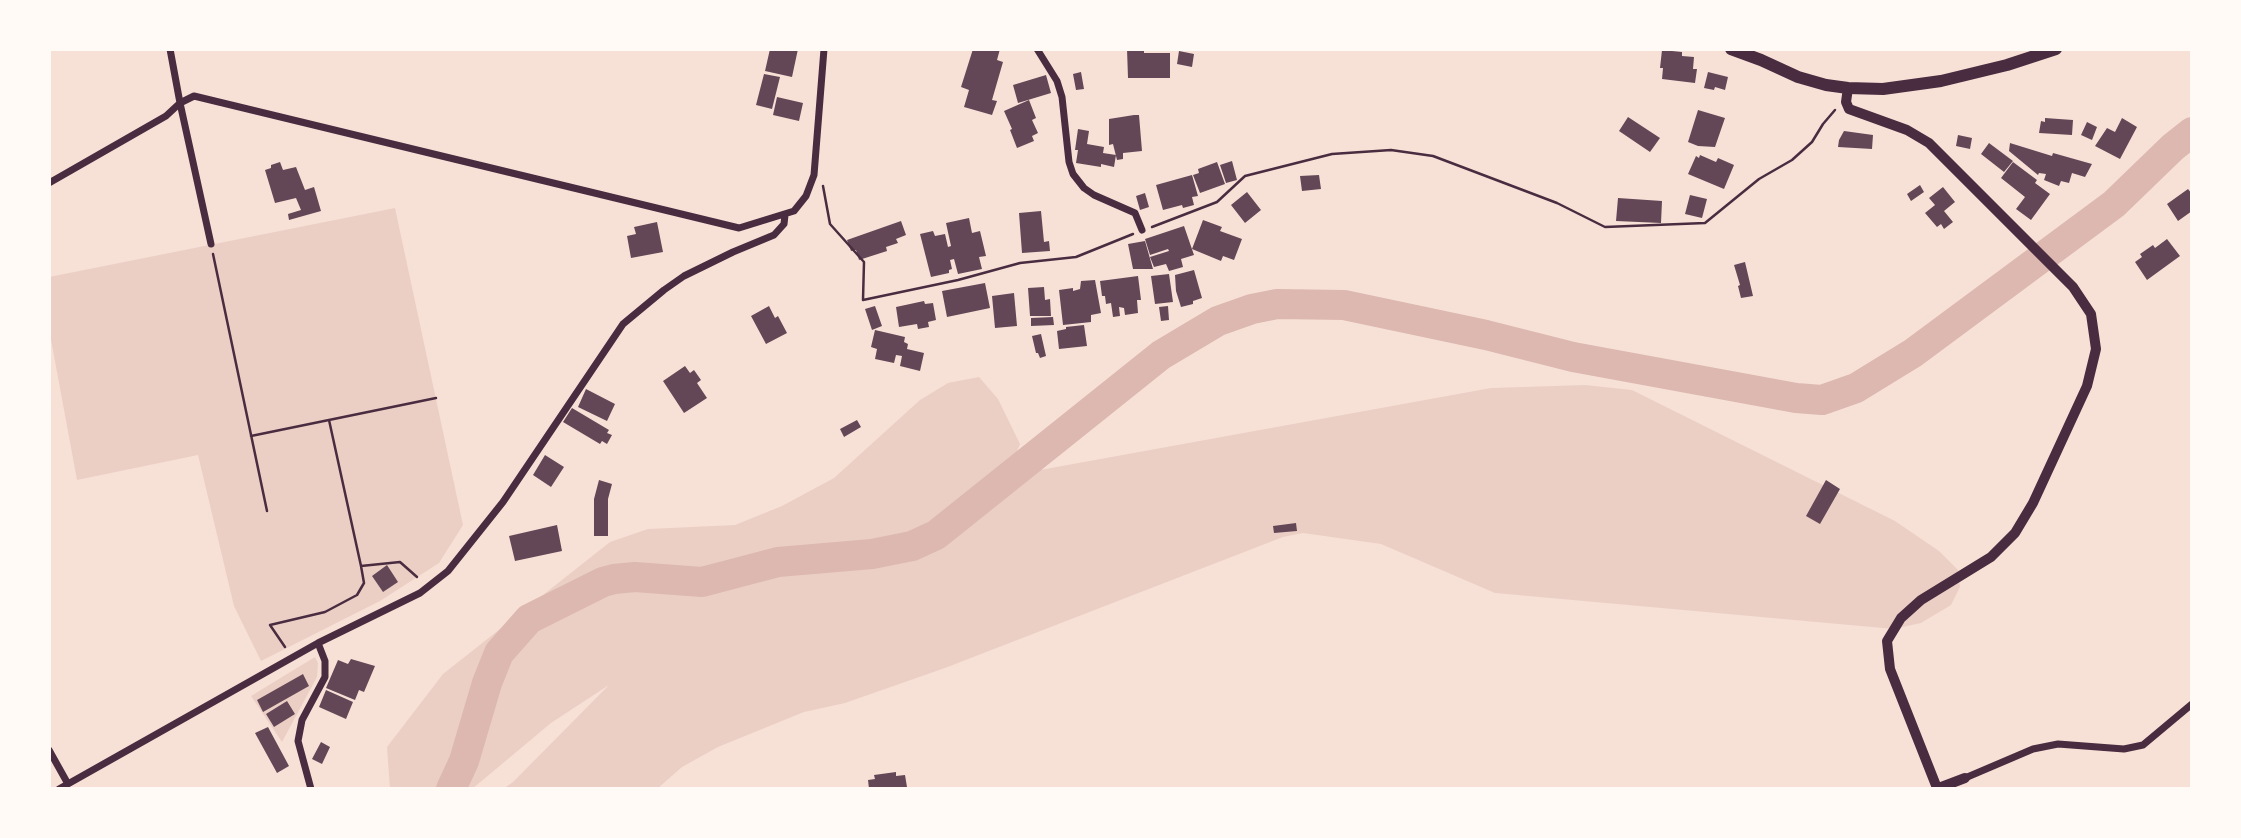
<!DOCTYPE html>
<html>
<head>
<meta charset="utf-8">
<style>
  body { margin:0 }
  #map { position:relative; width:2241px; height:838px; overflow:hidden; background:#f7e1d7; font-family:Georgia,serif }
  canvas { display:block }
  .frame { position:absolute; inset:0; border:51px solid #fffaf5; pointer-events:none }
</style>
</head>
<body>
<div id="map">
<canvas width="2241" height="838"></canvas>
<div class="frame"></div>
</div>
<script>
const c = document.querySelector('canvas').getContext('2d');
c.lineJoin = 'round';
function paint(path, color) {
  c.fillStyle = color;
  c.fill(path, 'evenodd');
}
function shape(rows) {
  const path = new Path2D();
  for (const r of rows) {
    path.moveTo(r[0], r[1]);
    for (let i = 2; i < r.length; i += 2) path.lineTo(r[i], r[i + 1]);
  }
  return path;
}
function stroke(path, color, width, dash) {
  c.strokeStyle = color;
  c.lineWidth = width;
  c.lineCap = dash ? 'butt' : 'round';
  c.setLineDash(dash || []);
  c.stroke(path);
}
const green = shape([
  [395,208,463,525,439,563,380,601,261,661,234,606,198,455,77,480,49,329,49,277],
  [979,377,998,399,1020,444,1007,476,1491,388,1585,385,1632,390,1895,521,1939,551,1958,570,1960,587,1951,605,1921,623,1894,629,1495,593,1381,544,1303,533,1283,537,945,668,845,703,804,712,718,747,682,767,657,789,503,789,513,782,609,685,551,723,472,789,390,789,387,747,443,674,610,542,648,529,735,525,782,506,834,478,920,400,948,383],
  [315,657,318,663,317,677,282,742,251,696]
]);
const river = shape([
  [451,789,464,761,487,683,499,653,529,619,603,582,614,579,635,577,702,582,778,562,872,554,912,546,936,535,1161,355,1218,321,1252,309,1277,304,1344,305,1486,335,1573,357,1796,398,1822,400,1856,388,1913,353,2114,204,2173,147,2192,132]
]);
const building = shape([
  [770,49,798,49,792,77,765,71],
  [973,49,1000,49,997,60,1003,62,992,100,997,101,992,115,964,107,969,90,961,87],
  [1127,49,1144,49,1144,53,1170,53,1170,78,1128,78],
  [1662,50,1682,52,1682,56,1694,57,1693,69,1697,69,1695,83,1662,79,1663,68,1660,68],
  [1179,51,1194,54,1192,67,1177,64],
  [1081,72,1084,89,1076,90,1073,74],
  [1708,72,1728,77,1725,90,1715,87,1714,90,1704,88],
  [764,74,780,77,772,109,756,105],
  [1046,75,1051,93,1018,103,1013,85],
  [777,97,803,103,799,121,773,115],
  [1029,100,1036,118,1032,120,1038,133,1032,136,1034,141,1017,148,1010,130,1012,129,1004,111],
  [1698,110,1725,118,1715,147,1698,146,1688,142],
  [1134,115,1139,115,1142,151,1123,153,1123,159,1117,160,1113,144,1109,145,1109,119],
  [1628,117,1660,138,1650,152,1619,131],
  [2045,118,2073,120,2072,135,2039,133,2041,121,2045,122],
  [2122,118,2137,127,2120,159,2095,146,2107,128,2115,132],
  [2087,122,2097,127,2092,140,2081,135],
  [1078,129,1089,131,1087,144,1104,147,1103,153,1116,155,1114,167,1101,164,1101,167,1076,163,1078,150,1075,150],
  [1844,131,1873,135,1872,149,1838,147,1839,140],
  [1958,135,1972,138,1970,149,1956,146],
  [1989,143,2013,161,2004,172,1981,154],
  [2010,143,2052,156,2053,153,2092,164,2085,177,2072,173,2069,183,2061,181,2059,186,2044,180,2046,174,2039,173,2038,175,2009,151],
  [1700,155,1716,162,1718,158,1734,165,1724,189,1688,174,1696,156,1699,158],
  [1232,161,1237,180,1226,183,1220,165],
  [280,162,283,170,296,167,305,190,314,187,321,211,289,220,288,214,301,210,296,198,275,203,265,170,271,168,271,165],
  [1217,162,1225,184,1200,193,1193,175,1199,173,1198,169],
  [2013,162,2037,180,2035,183,2050,194,2031,220,2016,209,2025,197,2001,178],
  [1192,175,1198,196,1192,197,1194,205,1183,208,1182,205,1163,210,1156,185],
  [1319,175,1321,189,1302,191,1300,176],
  [1920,185,1924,192,1911,201,1907,194],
  [1943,187,1955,202,1944,211,1953,222,1944,229,1941,224,1937,227,1925,213,1935,205,1929,198],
  [2188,189,2192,194,2192,211,2178,221,2167,204],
  [1247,192,1261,210,1245,223,1231,205],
  [1145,193,1149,207,1140,210,1136,196],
  [1690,195,1707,199,1702,218,1685,214],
  [1618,198,1662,201,1661,223,1616,221],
  [1041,211,1044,242,1049,241,1050,251,1022,253,1019,213],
  [969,218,972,233,980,231,986,256,979,257,982,269,958,274,954,259,950,260,952,269,949,270,949,273,931,277,920,234,933,231,935,236,945,234,948,247,951,246,946,223],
  [1203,220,1222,227,1220,231,1242,239,1234,260,1223,256,1221,261,1192,249],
  [901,221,906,235,896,239,898,243,886,247,887,251,859,260,856,250,851,251,847,240],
  [657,222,663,252,631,258,627,236,636,234,634,227],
  [1184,226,1194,255,1181,259,1183,267,1169,271,1166,264,1154,267,1150,257,1169,251,1168,249,1150,255,1145,239],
  [2167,239,2180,256,2147,280,2135,262,2142,257,2140,254,2153,245,2155,248],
  [1145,241,1153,269,1133,269,1128,244],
  [1745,262,1753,296,1741,298,1738,286,1740,285,1734,265],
  [1194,270,1202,298,1193,301,1193,304,1181,307,1176,291,1175,275],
  [1169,274,1173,302,1155,304,1151,276],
  [1138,276,1141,300,1137,300,1138,313,1125,315,1124,308,1119,307,1120,316,1113,317,1111,303,1106,304,1105,296,1102,296,1100,281],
  [1095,280,1101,313,1091,315,1091,322,1063,325,1059,290,1073,288,1073,291,1080,289,1081,281],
  [985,283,990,308,947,317,942,291],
  [1044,287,1045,300,1050,299,1051,316,1030,316,1028,288],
  [1014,293,1017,326,995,328,992,296],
  [924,301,925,304,933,303,936,320,928,322,929,327,918,329,917,324,899,327,896,307],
  [769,306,775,318,778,316,787,333,766,344,751,316],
  [875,306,882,326,872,330,865,309],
  [1168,306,1169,320,1161,321,1159,307],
  [1053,317,1054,325,1031,326,1031,318],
  [1084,325,1087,346,1059,349,1057,331,1066,329,1066,327],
  [875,330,905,337,904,342,908,344,907,349,924,353,920,371,900,366,902,356,896,355,894,363,875,359,877,349,871,347],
  [1041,334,1046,356,1040,358,1038,353,1036,353,1032,336],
  [685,366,690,373,694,370,701,380,697,383,707,398,684,413,663,381],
  [586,389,615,404,607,421,578,407],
  [572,408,609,430,607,433,612,435,607,444,602,441,600,444,563,422],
  [857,420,861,427,844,437,840,429],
  [545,455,564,467,551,487,533,475],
  [599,480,612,484,608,499,608,536,594,536,594,499],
  [1826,480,1840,489,1820,524,1806,516],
  [1296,523,1297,531,1274,533,1273,526],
  [557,525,562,551,515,561,509,536],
  [387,565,398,582,383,592,372,576],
  [351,659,375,666,364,692,359,690,355,700,326,688,338,660,348,664],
  [303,674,309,686,263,712,257,700],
  [326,690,353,702,346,719,319,707],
  [287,701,295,714,274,727,266,714],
  [268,727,289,766,277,773,255,733],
  [321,742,330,747,322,764,312,759],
  [896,772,896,776,905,775,907,787,869,789,868,780,875,779,874,775]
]);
const path = shape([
  [823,186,830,224,864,262,863,300,958,280,1020,263,1076,257,1133,234],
  [1152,227,1217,202,1245,176,1332,154,1391,150,1433,156,1557,203,1605,227,1705,223,1759,179,1792,160,1812,142,1823,124,1835,110],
  [213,254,267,511],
  [329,420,361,566,400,562,417,577],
  [251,436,436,398],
  [285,647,270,625,325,612,357,595,364,583,361,566]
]);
const minor = shape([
  [170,49,180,103,211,244],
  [1037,49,1057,81,1062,97,1069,162,1073,174,1084,188,1094,195,1135,213,1142,230],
  [49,183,166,116,180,103,194,96,739,228,794,211,806,196,814,175,824,49],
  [49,750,68,784],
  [1965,778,2033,749,2058,744,2124,749,2143,745,2192,704],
  [59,789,318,643,420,593,448,571,503,502,623,324,664,290,684,276,733,252,774,235,784,224,785,215],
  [311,789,298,741,302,720,325,677,325,661,318,643]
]);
const tertiary = shape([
  [1848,88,1846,102,1849,109,1907,130,1929,143,2073,287,2091,314,2096,349,2087,386,2033,503,2015,533,1991,557,1921,600,1901,618,1887,641,1890,669,1937,788],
  [1936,789,1965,778]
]);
const secondary = shape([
  [1731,49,1761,60,1798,77,1826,85,1848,88,1883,89,1941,81,2007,65,2056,49]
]);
paint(green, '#ebcfc5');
stroke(river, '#dcb8b0', 30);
paint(building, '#644757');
stroke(path, '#4a2c40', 2.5);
stroke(minor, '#4a2c40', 7);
stroke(tertiary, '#4a2c40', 10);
stroke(secondary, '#4a2c40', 12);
</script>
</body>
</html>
